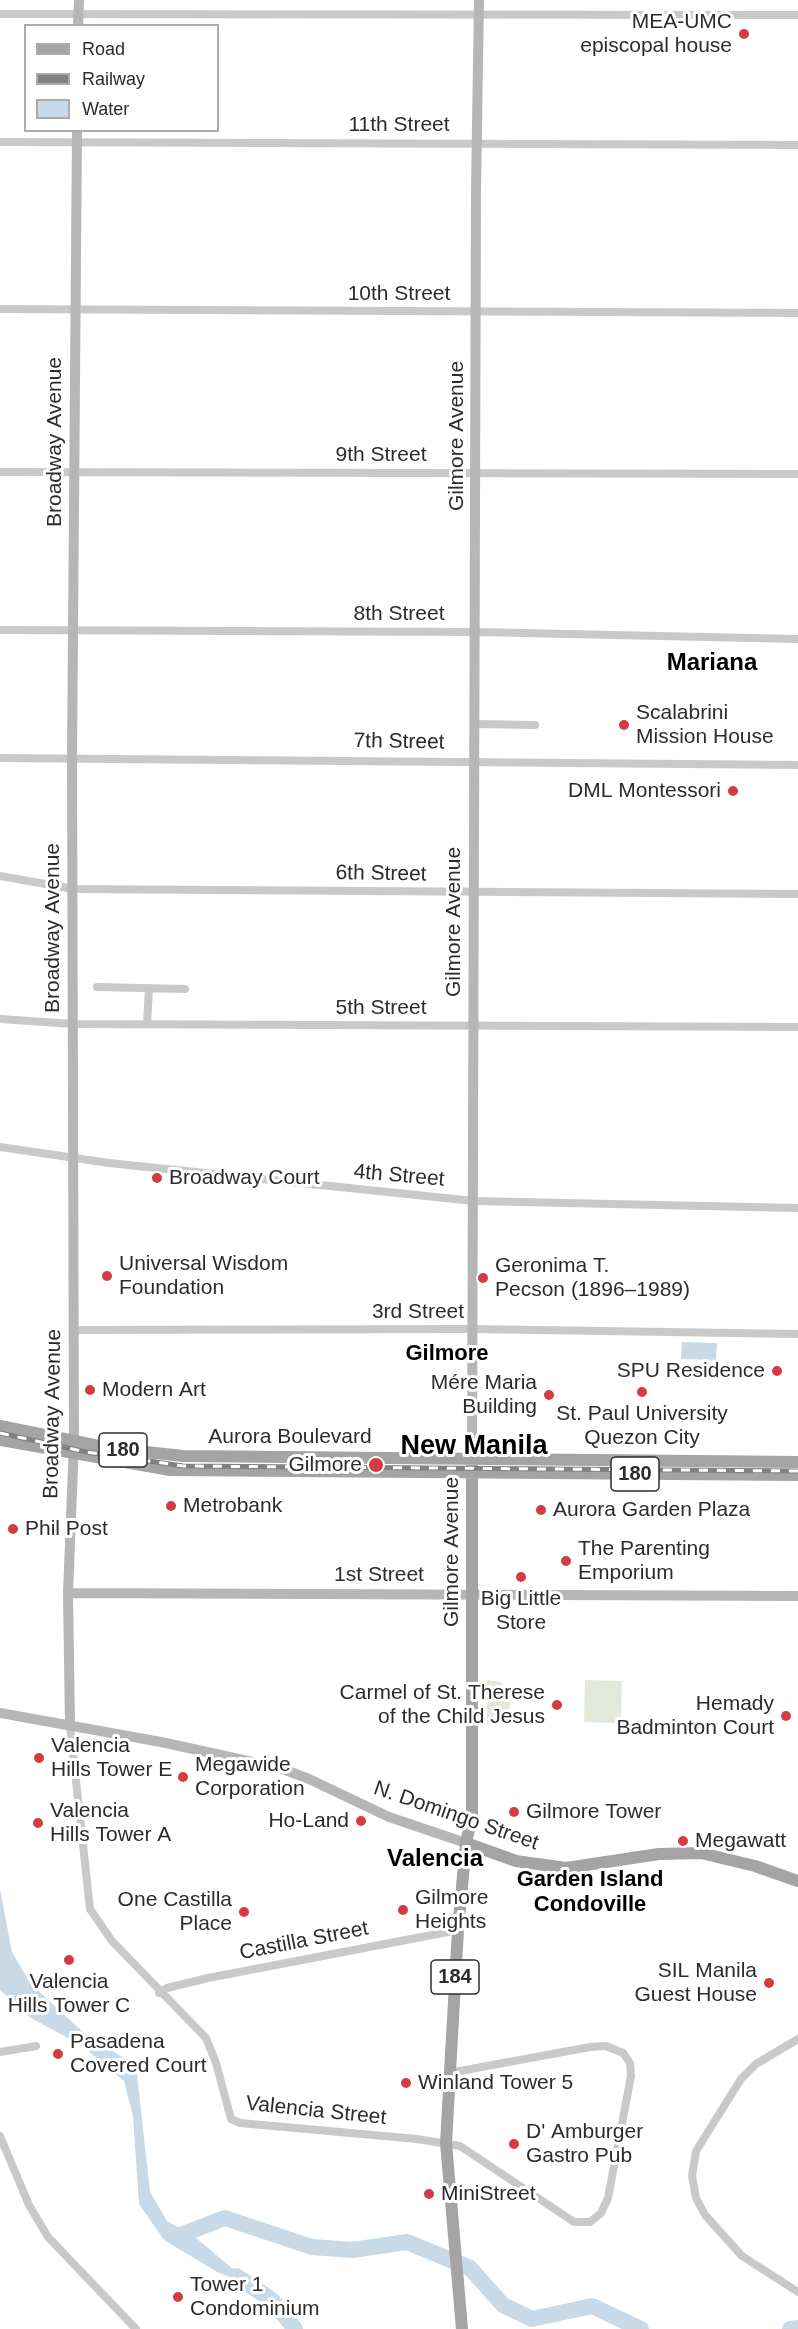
<!DOCTYPE html>
<html>
<head>
<meta charset="utf-8">
<style>
  body { margin:0 }
  #map { position:relative; width:798px; height:2329px; overflow:hidden; background:#fff; font-family:Arial,sans-serif }
  canvas { display:block }
  .legend { position:absolute; left:24px; top:24px; width:195px; height:108px; box-sizing:border-box; background:#fff; border:2px solid #ababab; margin:0; padding:8px 10px; list-style:none; font-size:18px; color:#2c2c2c }
  .legend li { display:flex; align-items:center; gap:12px; height:30px }
  .legend b { width:30px; border:2px solid #ababab }
</style>
</head>
<body>
<div id="map">
<canvas width="798" height="2329"></canvas>
<ul class="legend">
<li><b style="height:8px;background:#a4a4a4"></b>Road</li>
<li><b style="height:8px;background:#818181"></b>Railway</li>
<li><b style="height:16px;background:#c8dae7"></b>Water</li>
</ul>
</div>
<script>
const c = document.querySelector('canvas').getContext('2d');
c.lineJoin = 'round';
function paint(path, color) {
  c.fillStyle = color;
  c.fill(path, 'evenodd');
}
function shape(rows) {
  const path = new Path2D();
  for (const r of rows) {
    path.moveTo(r[0], r[1]);
    for (let i = 2; i < r.length; i += 2) path.lineTo(r[i], r[i + 1]);
  }
  return path;
}
function stroke(path, color, width, dash) {
  c.strokeStyle = color;
  c.lineWidth = width;
  c.lineCap = dash ? 'butt' : 'round';
  c.setLineDash(dash || []);
  c.stroke(path);
}
function write(font, color, halo, rows, align = 'center') {
  c.font = font + ' Arial,sans-serif';
  c.lineWidth = 6;
  c.setLineDash([]);
  c.textBaseline = 'middle';
  c.strokeStyle = halo;
  c.fillStyle = color;
  for (const [text, x, y, turn = 0] of rows) {
    c.save();
    c.translate(x, y);
    c.rotate((+turn || 0) * Math.PI / 180);
    c.textAlign = isNaN(turn) ? turn : align;
    if (halo) c.strokeText(text, 0, 0);
    c.fillText(text, 0, 0);
    c.restore();
  }
}
const green = shape([
  [487,1680,500,1682,510,1693,511,1699,509,1712,504,1718,487,1724],
  [585,1680,622,1681,621,1723,584,1722]
]);
const water = shape([
  [682,1342,717,1343,716,1360,681,1359],
  [0,1889,12,1952,30,1983,84,2033,136,2066,150,2192,167,2221,195,2237,253,2286,217,2272,164,2240,139,2204,133,2116,124,2081,81,2045,31,2018,0,1990]
]);
const river = shape([
  [175,2237,225,2218,312,2247,352,2250,407,2242,470,2268,503,2305,532,2319,592,2306,641,2329],
  [236,2276,272,2300,295,2329],
  [790,2329,798,2328]
]);
const street = shape([
  [0,14,798,15],
  [0,142,798,145],
  [0,309,798,313],
  [0,472,798,474],
  [0,630,475,632,798,639],
  [475,724,535,725],
  [0,758,798,765],
  [0,876,73,889,798,894],
  [97,987,185,989],
  [0,1019,73,1024,798,1027],
  [147,1024,149,988],
  [0,1147,109,1163,474,1201,798,1208],
  [73,1330,472,1329,798,1334],
  [70,1726,90,1909,112,1941,206,2038,216,2063,231,2119,240,2123,417,2139,460,2146,574,2222,590,2222,601,2213,608,2198,631,2076,630,2063,623,2053,606,2046,590,2047,449,2073],
  [159,1993,167,1988,208,1978,458,1930],
  [798,2039,756,2064,741,2079,696,2151,692,2176,696,2198,705,2215,742,2256,798,2292],
  [0,2052,36,2046],
  [0,2136,29,2205,48,2237,136,2329]
]);
const secondary = shape([
  [78,26,79,0],
  [472,1458,476,191,479,0],
  [68,1593,798,1596],
  [0,1713,161,1742,280,1768,309,1779,389,1817,466,1843],
  [70,1726,68,1593,74,1442,72,757,77,130]
]);
const primary = shape([
  [0,1426,109,1448,183,1456,798,1462],
  [0,1440,170,1470,798,1475],
  [466,1843,516,1861,566,1868,659,1854,701,1853,755,1866,798,1881],
  [462,2329,446,2143,458,1930,466,1843,472,1816,472,1458]
]);
const rail = shape([
  [0,1433,86,1452,183,1466,798,1471]
]);
const markers = [
  [744,34,6,"#d53c42"],
  [624,725,6,"#d53c42"],
  [733,791,6,"#d53c42"],
  [157,1178,6,"#d53c42"],
  [107,1276,6,"#d53c42"],
  [483,1278,6,"#d53c42"],
  [777,1371,6,"#d53c42"],
  [90,1390,6,"#d53c42"],
  [642,1392,6,"#d53c42"],
  [549,1395,6,"#d53c42"],
  [376,1465,8,"#d53c42"],
  [171,1506,6,"#d53c42"],
  [541,1510,6,"#d53c42"],
  [13,1529,6,"#d53c42"],
  [566,1561,6,"#d53c42"],
  [521,1577,6,"#d53c42"],
  [557,1705,6,"#d53c42"],
  [786,1716,6,"#d53c42"],
  [39,1758,6,"#d53c42"],
  [183,1777,6,"#d53c42"],
  [514,1812,6,"#d53c42"],
  [361,1821,6,"#d53c42"],
  [38,1823,6,"#d53c42"],
  [683,1841,6,"#d53c42"],
  [403,1910,6,"#d53c42"],
  [244,1912,6,"#d53c42"],
  [69,1960,6,"#d53c42"],
  [769,1983,6,"#d53c42"],
  [58,2054,6,"#d53c42"],
  [406,2083,6,"#d53c42"],
  [514,2144,6,"#d53c42"],
  [429,2194,6,"#d53c42"],
  [178,2297,6,"#d53c42"]
];
const shields = [
  [123,1450,48],
  [635,1474,48],
  [455,1977,48]
];
const shieldNames = [
  ["180",123,1450],
  ["180",635,1474],
  ["184",455,1977]
];
const poiNames = [
  ["MEA-UMC",732,22,"right"],
  ["episcopal house",732,46,"right"],
  ["Scalabrini",636,713],
  ["Mission House",636,737],
  ["DML Montessori",721,791,"right"],
  ["Broadway Court",169,1178],
  ["Universal Wisdom",119,1264],
  ["Foundation",119,1288],
  ["Geronima T.",495,1266],
  ["Pecson (1896–1989)",495,1290],
  ["SPU Residence",765,1371,"right"],
  ["Mére Maria",537,1383,"right"],
  ["Building",537,1407,"right"],
  ["Modern Art",102,1390],
  ["St. Paul University",642,1414,"center"],
  ["Quezon City",642,1438,"center"],
  ["Gilmore",362,1465,"right"],
  ["Metrobank",183,1506],
  ["Aurora Garden Plaza",553,1510],
  ["Phil Post",25,1529],
  ["The Parenting",578,1549],
  ["Emporium",578,1573],
  ["Big Little",521,1599,"center"],
  ["Store",521,1623,"center"],
  ["Carmel of St. Therese",545,1693,"right"],
  ["of the Child Jesus",545,1717,"right"],
  ["Hemady",774,1704,"right"],
  ["Badminton Court",774,1728,"right"],
  ["Valencia",51,1746],
  ["Hills Tower E",51,1770],
  ["Megawide",195,1765],
  ["Corporation",195,1789],
  ["Valencia",50,1811],
  ["Hills Tower A",50,1835],
  ["Gilmore Tower",526,1812],
  ["Ho-Land",349,1821,"right"],
  ["Megawatt",695,1841],
  ["Gilmore",415,1898],
  ["Heights",415,1922],
  ["One Castilla",232,1900,"right"],
  ["Place",232,1924,"right"],
  ["SIL Manila",757,1971,"right"],
  ["Guest House",757,1995,"right"],
  ["Valencia",69,1982,"center"],
  ["Hills Tower C",69,2006,"center"],
  ["Pasadena",70,2042],
  ["Covered Court",70,2066],
  ["Winland Tower 5",418,2083],
  ["D' Amburger",526,2132],
  ["Gastro Pub",526,2156],
  ["MiniStreet",441,2194],
  ["Tower 1",190,2285],
  ["Condominium",190,2309]
];
const streetNames = [
  ["11th Street",399,125],
  ["10th Street",399,294],
  ["Gilmore Avenue",457,436,-90],
  ["Broadway Avenue",55,442,-90],
  ["9th Street",381,455],
  ["8th Street",399,614],
  ["7th Street",399,742,1],
  ["6th Street",381,874,1],
  ["Gilmore Avenue",454,922,-90],
  ["Broadway Avenue",53,928,-90],
  ["5th Street",381,1008],
  ["4th Street",399,1176,5],
  ["3rd Street",418,1312],
  ["Broadway Avenue",53,1414,-89],
  ["Aurora Boulevard",290,1437],
  ["Gilmore Avenue",452,1552,-90],
  ["1st Street",379,1575],
  ["N. Domingo Street",456,1816,19],
  ["Castilla Street",304,1941,-11],
  ["Valencia Street",316,2111,6]
];
const neighbourhoodNames = [
  ["Gilmore",447,1354],
  ["Garden Island",590,1880],
  ["Condoville",590,1905]
];
const quarterNames = [
  ["Mariana",712,663],
  ["Valencia",435,1859]
];
const districtNames = [
  ["New Manila",474,1447]
];
paint(green, '#e2e9db');
paint(water, '#c8dae7');
stroke(river, '#c8dae7', 16);
stroke(street, '#c9c9c9', 8);
stroke(secondary, '#b6b6b6', 10);
stroke(primary, '#a4a4a4', 12);
stroke(rail, '#818181', 5);
stroke(rail, '#fff', 3, [9]);
for (const [x, y, r, color] of markers) {
  const dot = new Path2D();
  dot.arc(x, y, r, 0, 2 * Math.PI);
  c.fillStyle = color;
  c.fill(dot);
  stroke(dot, '#fff', 2);
}
for (const [x, y, w] of shields) {
  const box = new Path2D();
  box.roundRect(x - w / 2, y - 17, w, 34, 4.5);
  c.fillStyle = '#fff';
  c.fill(box);
  stroke(box, '#2c2c2c', 1.5);
}
write('bold 20px', '#2c2c2c', null, shieldNames);
write('21px', '#2c2c2c', '#fff', poiNames, 'left');
write('21px', '#2c2c2c', '#fff', streetNames);
write('bold 22px', '#000', '#fff', neighbourhoodNames);
write('bold 24px', '#000', '#fff', quarterNames);
write('bold 27px', '#000', '#fff', districtNames);
</script>
</body>
</html>
